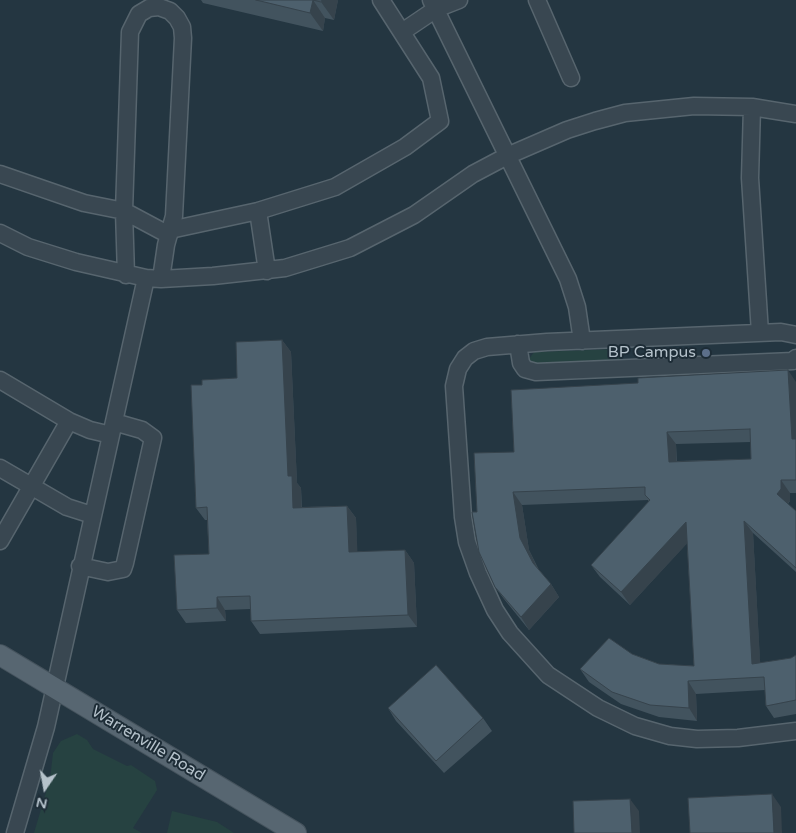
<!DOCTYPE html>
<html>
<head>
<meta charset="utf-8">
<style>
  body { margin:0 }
  #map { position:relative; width:796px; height:833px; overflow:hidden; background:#243641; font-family:"Varela Round",sans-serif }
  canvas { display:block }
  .north { position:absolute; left:20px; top:763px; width:50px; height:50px; -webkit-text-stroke:4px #1d2c36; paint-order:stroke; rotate:192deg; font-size:14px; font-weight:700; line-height:20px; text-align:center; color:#b5c2cb }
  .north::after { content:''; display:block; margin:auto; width:18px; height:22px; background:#b5c2cb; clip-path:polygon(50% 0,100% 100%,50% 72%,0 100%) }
</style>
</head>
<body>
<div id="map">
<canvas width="796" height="833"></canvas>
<div class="north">N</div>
</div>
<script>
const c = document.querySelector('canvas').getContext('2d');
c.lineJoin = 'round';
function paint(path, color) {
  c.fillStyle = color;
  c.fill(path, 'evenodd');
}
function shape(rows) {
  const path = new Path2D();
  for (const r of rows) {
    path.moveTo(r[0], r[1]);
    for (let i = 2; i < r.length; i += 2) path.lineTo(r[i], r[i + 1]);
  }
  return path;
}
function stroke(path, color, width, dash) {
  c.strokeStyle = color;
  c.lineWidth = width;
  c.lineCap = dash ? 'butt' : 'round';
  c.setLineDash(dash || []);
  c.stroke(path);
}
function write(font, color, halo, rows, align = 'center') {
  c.font = font + ' "Varela Round",sans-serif';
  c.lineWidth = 4;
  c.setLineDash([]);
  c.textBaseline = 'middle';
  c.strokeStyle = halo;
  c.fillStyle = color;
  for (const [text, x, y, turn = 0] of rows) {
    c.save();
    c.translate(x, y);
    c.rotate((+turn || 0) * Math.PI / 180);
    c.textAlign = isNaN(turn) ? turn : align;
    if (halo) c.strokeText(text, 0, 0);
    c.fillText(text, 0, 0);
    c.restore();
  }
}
const green = shape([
  [619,349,624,355,620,362,533,364,529,359,534,352],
  [77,734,87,740,93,749,127,766,131,765,155,781,157,790,133,828,142,833,34,833,50,779,53,753,61,741],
  [172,811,217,822,234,833,167,833]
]);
const minor = shape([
  [431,0,568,279,577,307,582,341],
  [537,0,571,78],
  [402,32,436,9,459,0],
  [752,107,750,178,760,333],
  [0,174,84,203,124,211,169,235],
  [258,211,267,271],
  [170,230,258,211,335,187,405,147,440,121,431,78,381,0],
  [0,233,28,247,76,262,146,278,161,279,213,276,285,268,350,248,414,215,473,174,507,156,567,130,595,121,625,113,694,106,752,107,796,114],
  [126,275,124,211,130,32,139,14,149,8,159,7,170,11,177,18,182,27,183,38,174,216,166,245,161,279],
  [796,335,781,332,547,342,487,347,474,351,465,358,458,369,454,386,463,517,467,542,478,573,495,610,510,633,548,675,598,708,635,726,670,736,697,739,738,738,796,731],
  [518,344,521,363,525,369,536,372,793,361,796,358],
  [0,380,69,421,90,430,111,435],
  [0,468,67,507,92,515],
  [0,541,69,421],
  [80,566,108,572,123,569,125,563,153,438,142,430,114,422],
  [15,833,46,727,146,278]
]);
const major = shape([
  [0,655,296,833]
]);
const wall = shape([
  [201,0,338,0,334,20,325,18,323,31,203,3],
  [282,340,291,352,297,483,301,488,302,507,347,506,356,518,357,552,405,550,414,563,417,627,260,634,251,621,251,609,225,610,226,621,186,623,177,610,209,554,207,520,205,520,196,508,202,385,237,378],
  [796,382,796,493,790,493,790,501,788,504,796,511,796,572,753,533,760,663,791,658,796,655,796,714,774,718,766,706,765,690,696,694,697,721,659,717,621,704,589,682,580,669,632,654,659,664,694,666,687,543,630,605,600,577,591,565,649,502,648,500,522,505,529,550,539,570,551,584,559,597,529,630,504,599,495,587,477,512,514,452],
  [751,442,751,459,677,461,676,444],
  [388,708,483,718,492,731,444,773,396,721]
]);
const shadedWall = shape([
  [313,0,325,18,323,31,310,13],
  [322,0,338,0,334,20,321,2],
  [282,340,291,352,297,483,301,488,302,520,293,508,288,476],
  [788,370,796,382,796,446,792,439],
  [667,432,676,444,677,474,669,462],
  [781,480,790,493,790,501,785,506,777,494],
  [513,492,522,505,529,550,541,576,533,563,520,538],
  [347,506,356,518,358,565,349,552],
  [744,521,753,533,761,677,752,664],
  [686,522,695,535,630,605,621,592],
  [405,550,414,563,417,627,408,615],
  [551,584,559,597,529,630,521,617],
  [217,597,225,610,226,621,217,608],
  [688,681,696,694,697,721,689,708],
  [772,794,781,807,782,833,774,833],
  [630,799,639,811,640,833,632,833]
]);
const building = shape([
  [256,0,322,0,321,2,313,0,310,13,256,0],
  [282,340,288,476,292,476,293,508,347,506,349,552,405,550,408,615,251,621,250,596,217,597,217,608,177,610,174,555,209,554,207,507,196,508,191,385,202,385,202,380,237,378,236,342,282,340],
  [788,370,792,439,796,439,796,480,781,480,781,489,777,494,796,511,796,568,744,521,752,664,791,658,796,655,796,700,766,706,764,677,688,681,689,708,650,705,612,692,580,669,609,638,632,654,659,664,694,666,686,522,621,592,591,565,650,500,645,495,645,487,513,492,520,538,533,563,551,584,521,617,495,587,479,552,472,512,477,512,474,453,514,452,511,390,638,383,638,378,788,370],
  [750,429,751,459,669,462,667,432,750,429],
  [436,665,483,718,436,761,388,708,436,665],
  [772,794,774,833,690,833,688,798,772,794],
  [630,799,632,833,574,833,573,801,630,799]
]);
const markers = [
  [706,353,5,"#5c6f8a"]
];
const poiNames = [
  ["BP Campus",696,353]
];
const streetNames = [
  ["Warrenville Road",148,744,31]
];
paint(green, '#264241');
stroke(minor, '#57656e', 19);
stroke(major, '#45535d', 22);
stroke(minor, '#394751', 16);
stroke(major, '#576671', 20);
paint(wall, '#42535e');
paint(shadedWall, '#36434c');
paint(building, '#4d606d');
stroke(building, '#36434c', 1);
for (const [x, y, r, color] of markers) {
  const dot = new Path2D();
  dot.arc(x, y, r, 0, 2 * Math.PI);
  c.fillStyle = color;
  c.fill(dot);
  stroke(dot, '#1d2c36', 2);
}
write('16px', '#b5c2cb', '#1d2c36', poiNames, 'right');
write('16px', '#b5c2cb', '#1d2c36', streetNames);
</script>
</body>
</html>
